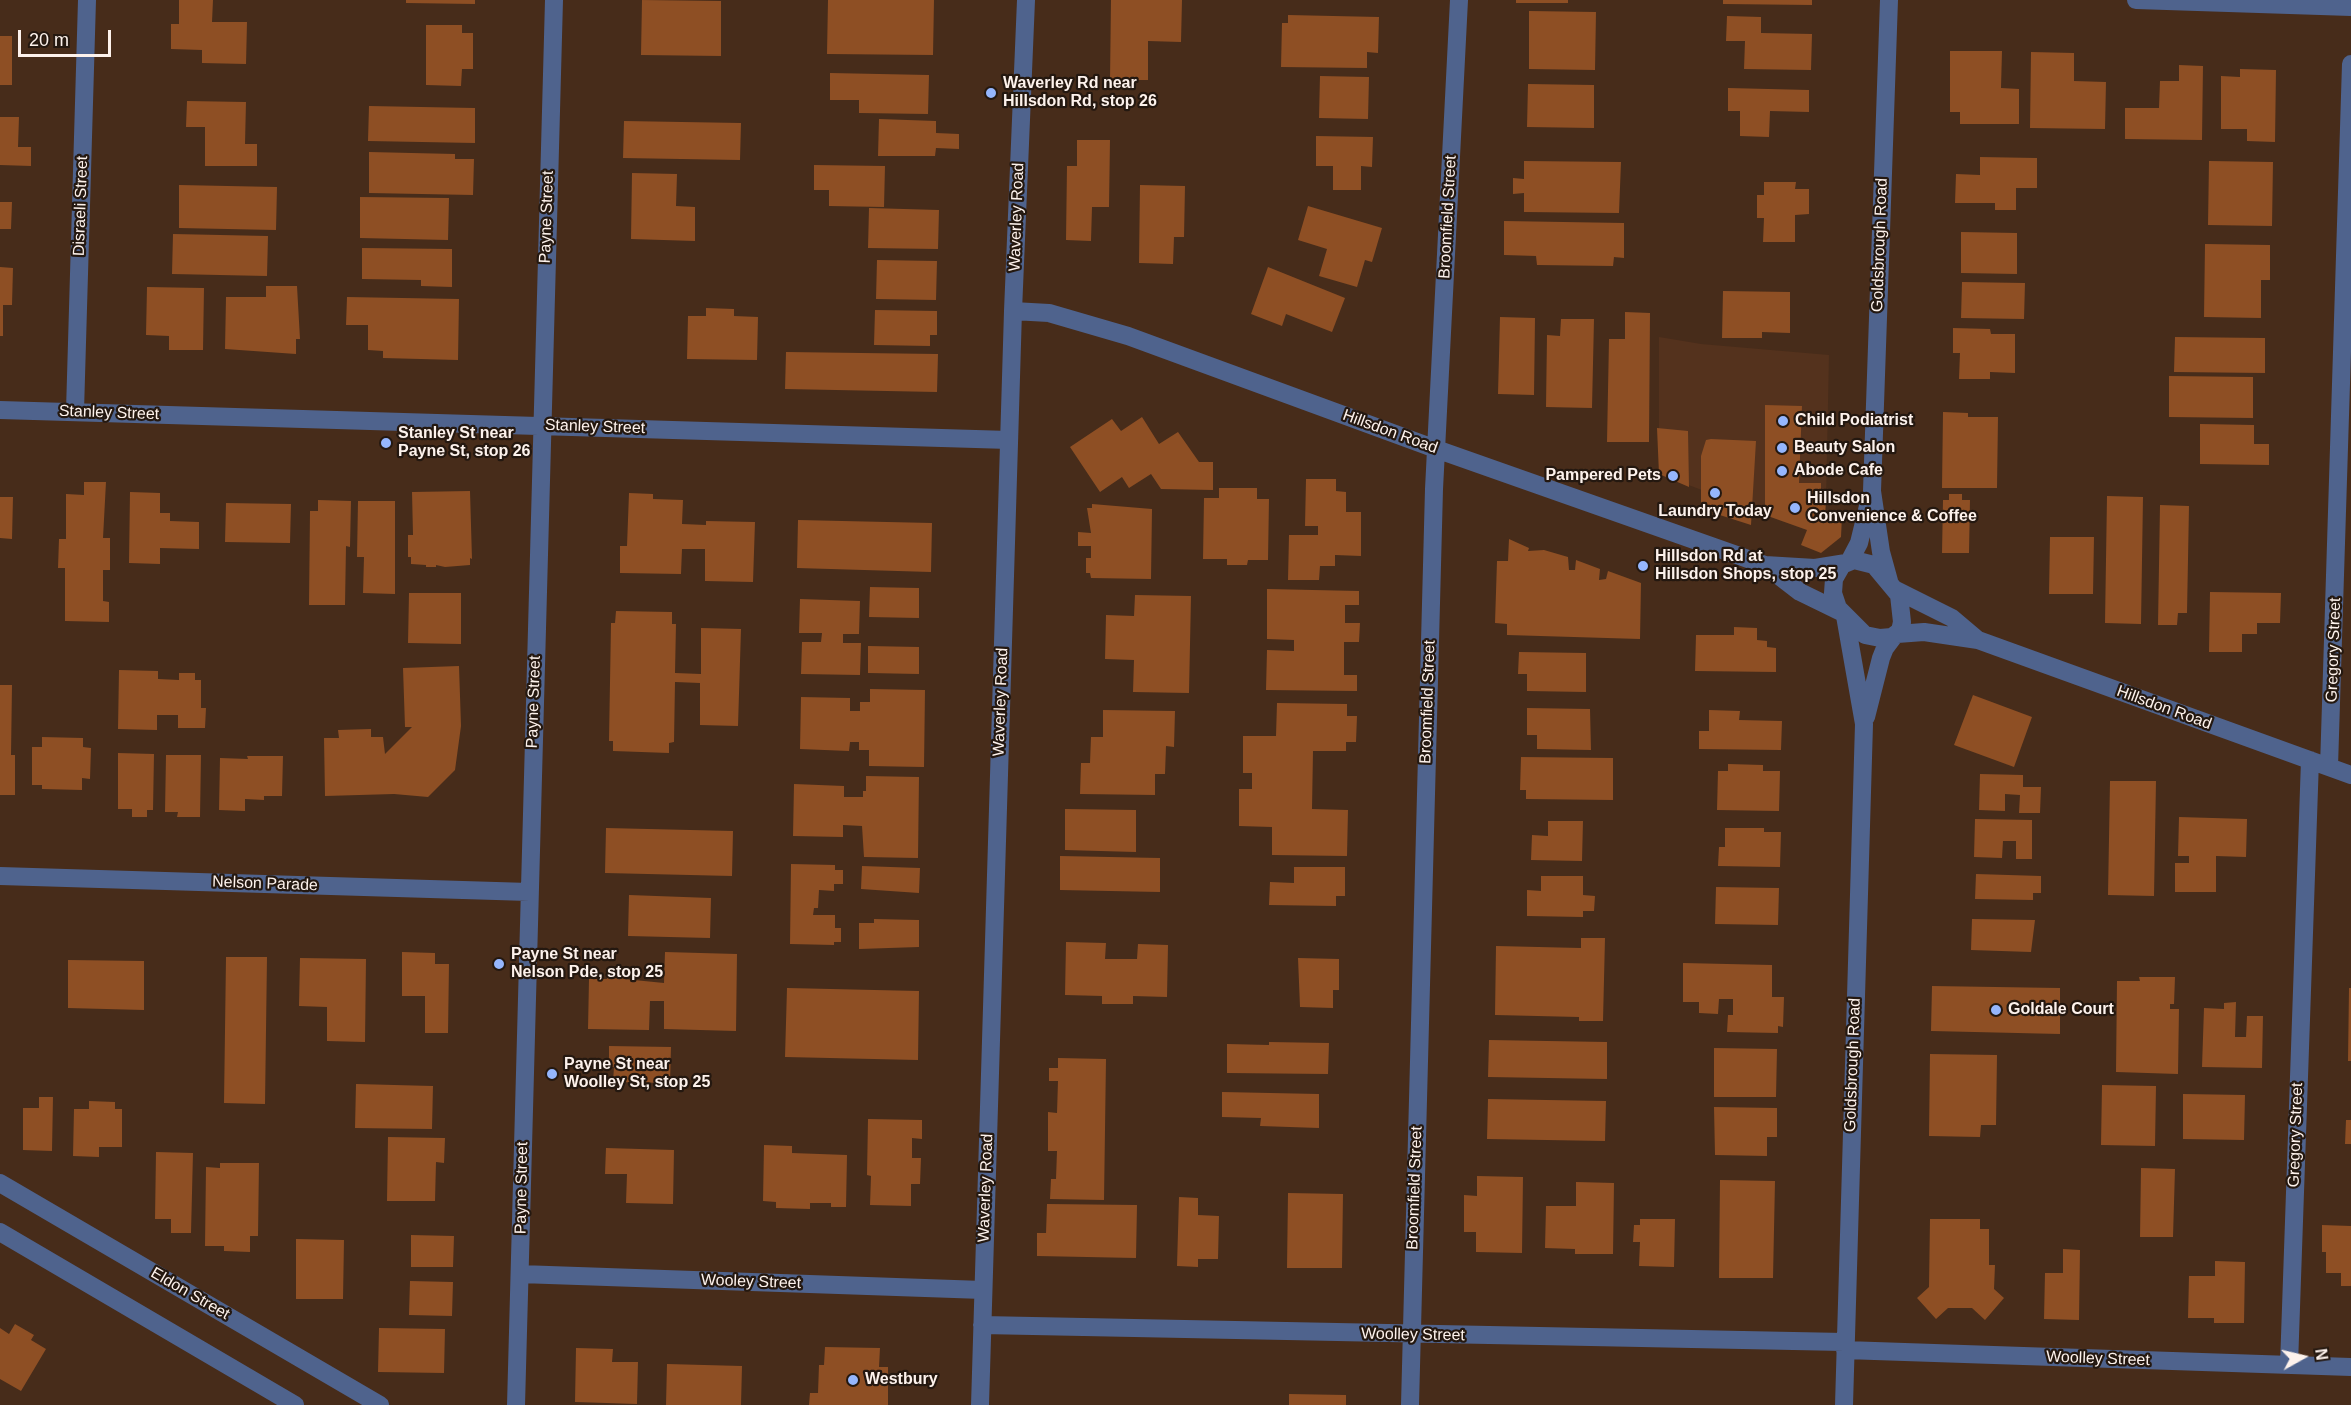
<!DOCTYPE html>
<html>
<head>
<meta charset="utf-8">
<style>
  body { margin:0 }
  #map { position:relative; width:2351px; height:1405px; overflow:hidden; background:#472c1a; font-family:Arial,sans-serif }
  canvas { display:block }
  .north { position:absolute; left:2273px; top:1327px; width:60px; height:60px; -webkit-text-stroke:4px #241810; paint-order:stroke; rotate:82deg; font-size:16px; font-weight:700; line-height:24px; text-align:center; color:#fdf2ec }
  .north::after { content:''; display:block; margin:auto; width:21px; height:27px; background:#fdf2ec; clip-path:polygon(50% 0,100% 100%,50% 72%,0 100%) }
  .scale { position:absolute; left:18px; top:30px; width:93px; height:27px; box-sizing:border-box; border:3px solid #fdf2ec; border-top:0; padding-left:8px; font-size:18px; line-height:21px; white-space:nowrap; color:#fdf2ec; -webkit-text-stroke:4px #241810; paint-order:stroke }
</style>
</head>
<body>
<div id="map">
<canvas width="2351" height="1405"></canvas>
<div class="north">N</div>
<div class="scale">20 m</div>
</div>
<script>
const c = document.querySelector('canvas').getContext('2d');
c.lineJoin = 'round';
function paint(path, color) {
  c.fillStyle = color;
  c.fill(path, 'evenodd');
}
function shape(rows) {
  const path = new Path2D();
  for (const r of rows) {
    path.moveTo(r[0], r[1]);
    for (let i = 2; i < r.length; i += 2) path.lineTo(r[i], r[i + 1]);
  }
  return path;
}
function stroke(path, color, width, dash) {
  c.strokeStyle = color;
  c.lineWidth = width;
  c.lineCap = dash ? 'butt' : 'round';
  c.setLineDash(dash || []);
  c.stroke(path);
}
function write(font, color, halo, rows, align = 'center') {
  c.font = font + ' Arial,sans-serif';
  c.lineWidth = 4.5;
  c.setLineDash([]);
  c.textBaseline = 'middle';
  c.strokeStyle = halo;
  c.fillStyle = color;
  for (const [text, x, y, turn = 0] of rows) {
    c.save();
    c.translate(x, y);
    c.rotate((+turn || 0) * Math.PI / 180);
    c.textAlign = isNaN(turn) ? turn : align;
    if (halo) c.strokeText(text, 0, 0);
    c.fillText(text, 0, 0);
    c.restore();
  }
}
const built = shape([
  [1659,337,1701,344,1829,355,1826,501,1817,533,1659,474]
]);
const building = shape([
  [179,0,213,0,212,22,247,22,246,64,202,63,202,50,171,49,171,24,179,24],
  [406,0,475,0,475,4,406,3],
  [642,0,721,1,721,56,641,55],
  [828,0,934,0,933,55,827,54],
  [1111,0,1182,0,1181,42,1148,41,1148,80,1110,80],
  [1516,0,1568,0,1568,3,1516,3],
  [1723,0,1812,0,1812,5,1723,4],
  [1529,11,1596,12,1595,70,1529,69],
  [1288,15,1379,17,1378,53,1367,52,1367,68,1281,67,1282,23,1288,23],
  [1727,16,1761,17,1761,33,1812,34,1811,70,1744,69,1745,41,1726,41],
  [426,25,462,25,462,33,473,33,473,69,462,69,461,86,426,85],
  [0,36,12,36,12,85,0,85],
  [1950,51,2002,51,2001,88,2019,89,2019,124,1960,124,1960,112,1950,112],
  [2031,52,2074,53,2074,81,2106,82,2105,129,2030,128],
  [2179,65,2203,66,2202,140,2125,139,2125,108,2159,108,2160,81,2179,81],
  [2240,69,2276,70,2275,142,2247,141,2247,129,2221,129,2221,76,2240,77],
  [830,73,929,75,928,114,859,113,859,100,830,100],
  [1320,76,1369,77,1368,119,1319,118],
  [1528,84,1594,85,1594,128,1527,127],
  [1728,88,1809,90,1809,112,1770,111,1769,137,1740,136,1740,111,1728,111],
  [187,101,246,102,245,144,257,144,257,166,205,166,205,127,186,127],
  [369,106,475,108,475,143,368,141],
  [0,117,19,117,18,147,31,147,31,166,0,165],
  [879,119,936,121,936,133,959,134,959,149,936,148,935,156,878,156],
  [624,121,741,123,740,160,623,158],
  [1316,136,1373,137,1372,167,1361,166,1361,190,1333,190,1333,166,1316,166],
  [1077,140,1110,140,1109,207,1092,207,1091,241,1066,240,1067,166,1077,166],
  [369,152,455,154,455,159,474,159,473,195,369,193],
  [1980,157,2037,158,2037,188,2016,188,2016,210,1995,210,1995,203,1955,203,1956,174,1980,175],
  [1524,161,1621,162,1619,213,1524,212,1524,193,1513,194,1513,178,1524,179],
  [2209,161,2273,162,2272,226,2208,225],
  [814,165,885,166,884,207,829,206,829,190,814,190],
  [632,173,677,174,676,206,695,207,695,241,631,239],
  [1764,182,1796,182,1795,189,1809,189,1809,214,1795,215,1795,242,1763,242,1764,218,1757,218,1757,195,1764,195],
  [179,185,277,187,276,230,179,228],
  [1140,185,1185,186,1184,237,1174,237,1173,264,1139,263],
  [360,197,449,198,448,240,360,238],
  [0,202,12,202,11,229,0,229],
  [1308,206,1382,228,1372,262,1365,260,1357,287,1319,276,1327,249,1298,240],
  [869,208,939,210,938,249,868,248],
  [1504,221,1624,223,1624,258,1614,257,1613,266,1537,265,1536,256,1504,255],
  [1961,232,2017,233,2017,274,1961,273],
  [173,234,268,236,267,276,172,274],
  [2205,244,2270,245,2270,280,2261,280,2261,318,2204,317],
  [362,248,452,249,452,287,421,286,421,280,362,279],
  [877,260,937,261,936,300,876,299],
  [0,267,13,268,12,305,3,305,3,336,0,336],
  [1268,267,1345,298,1332,332,1286,314,1282,326,1251,314],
  [1962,282,2025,283,2024,319,1961,318],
  [266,286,297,286,300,339,296,339,296,354,225,349,226,297,266,297],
  [147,287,204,288,203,350,169,350,169,336,146,335],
  [1723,291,1790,292,1790,333,1762,332,1762,338,1722,338],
  [347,297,459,299,458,360,383,358,383,351,368,350,368,325,346,325],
  [706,308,734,309,734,316,758,317,757,360,687,359,688,316,706,316],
  [875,310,937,311,937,335,930,335,930,346,874,345],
  [1625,312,1650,313,1649,442,1607,442,1609,339,1625,339],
  [1500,317,1535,318,1534,395,1498,394],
  [1561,319,1594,319,1592,408,1546,407,1547,335,1560,336],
  [1953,328,1990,329,1991,334,2015,334,2015,373,1990,372,1990,379,1959,379,1960,353,1953,353],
  [2175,337,2265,338,2265,373,2174,372],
  [786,352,938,354,937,392,785,389],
  [2169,376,2253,377,2253,418,2169,417],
  [1765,405,1802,406,1799,483,1821,483,1821,502,1826,501,1825,516,1842,516,1841,537,1821,553,1801,545,1807,530,1765,515],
  [1943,412,1968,413,1968,417,1998,417,1997,488,1942,488],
  [1142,417,1159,444,1178,432,1199,462,1213,462,1213,490,1161,489,1151,474,1129,488,1122,477,1100,492,1070,447,1112,419,1121,431],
  [2200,424,2254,425,2254,444,2269,444,2269,465,2200,464],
  [1657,428,1688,431,1689,487,1659,474],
  [1711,439,1756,441,1751,525,1701,509,1701,456,1706,440],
  [1306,479,1336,479,1336,491,1346,492,1346,512,1361,512,1361,556,1335,555,1335,566,1320,566,1319,580,1288,580,1289,535,1318,535,1318,526,1305,526],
  [84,482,106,482,103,538,110,538,110,570,103,570,103,601,109,602,109,622,65,621,65,568,58,568,59,539,66,539,66,494,84,495],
  [1219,488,1257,488,1257,499,1269,499,1268,560,1248,560,1247,565,1227,565,1227,559,1203,559,1204,498,1219,498],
  [470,491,472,559,470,558,470,565,445,567,436,565,436,567,426,567,426,565,411,564,411,557,408,557,408,535,413,535,412,492],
  [130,492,160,493,160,513,170,513,170,521,199,522,199,549,160,548,160,564,129,563],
  [629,493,653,494,653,499,683,500,682,524,706,525,706,521,755,522,753,582,705,581,705,549,682,549,681,574,620,573,620,546,627,546],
  [1949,494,1962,494,1962,500,1970,500,1969,553,1942,553,1943,500,1949,500],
  [2107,496,2143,497,2141,624,2105,623],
  [0,497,13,497,12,539,0,538],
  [318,500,351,501,350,547,346,546,345,605,309,605,310,511,318,511],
  [358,501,395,501,395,594,363,593,364,557,357,557],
  [226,503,291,504,290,543,225,542],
  [1092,504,1152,509,1151,579,1091,578,1090,573,1086,573,1086,558,1091,558,1091,546,1078,546,1078,532,1091,533,1087,508,1092,508],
  [2160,505,2189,506,2187,613,2178,613,2177,625,2158,625],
  [798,520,932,523,931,572,797,568],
  [2050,537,2094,537,2093,594,2049,594],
  [1509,539,1529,548,1528,551,1544,550,1568,557,1569,570,1575,570,1576,560,1600,569,1599,580,1606,579,1608,571,1641,583,1640,639,1507,635,1507,624,1495,623,1497,561,1508,561],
  [870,587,919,588,919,618,869,617],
  [1267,589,1359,591,1359,605,1345,605,1345,623,1360,623,1359,642,1344,642,1344,675,1357,675,1357,691,1266,690,1267,650,1294,651,1294,640,1267,639],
  [2210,592,2281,593,2280,623,2257,623,2257,634,2242,634,2242,652,2209,652],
  [409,593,461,593,461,644,408,643],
  [1135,595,1191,596,1189,693,1133,692,1134,660,1105,659,1106,615,1134,616],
  [800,599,860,601,859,634,843,634,843,643,861,643,860,675,801,674,802,642,821,642,822,633,799,633],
  [616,611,672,612,672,624,676,624,675,673,701,674,701,628,741,629,738,726,700,725,700,683,675,682,674,742,669,743,669,753,613,751,613,741,609,741,611,623,615,623],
  [1734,627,1757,628,1757,640,1767,641,1767,647,1776,648,1776,672,1695,671,1696,635,1734,635],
  [868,646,919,647,919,674,868,673],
  [1519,652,1586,653,1586,692,1527,691,1527,674,1518,674],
  [459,666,461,726,455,770,428,797,394,794,325,796,324,738,339,738,338,730,371,729,371,737,383,737,385,754,412,727,405,727,403,668],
  [119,670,158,671,158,679,179,680,179,673,195,673,195,680,201,680,201,708,206,708,205,728,178,728,178,715,157,715,157,730,118,729],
  [0,685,12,685,11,755,15,755,15,795,0,795],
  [870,689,925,690,924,767,869,766,869,750,859,750,859,742,850,742,849,751,800,749,801,697,850,698,850,711,860,711,860,702,870,702],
  [1973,695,2032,717,2014,767,1954,745],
  [1277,703,1347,704,1347,716,1357,716,1356,742,1346,742,1346,751,1313,751,1312,809,1348,810,1347,856,1272,855,1272,827,1239,826,1239,789,1252,789,1252,773,1243,773,1243,736,1276,736],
  [1527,708,1590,709,1591,750,1537,749,1537,735,1527,735],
  [1103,710,1175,711,1174,747,1166,746,1165,774,1155,774,1155,795,1080,794,1081,763,1090,763,1091,737,1103,737],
  [1709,710,1740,711,1739,720,1782,721,1781,750,1699,749,1699,731,1709,731],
  [42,737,83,738,83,747,91,748,90,779,82,778,82,790,42,789,42,785,32,785,32,747,42,747],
  [118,753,154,754,153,810,147,810,147,817,132,817,132,809,118,809],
  [166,755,201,755,200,817,177,817,178,812,165,812],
  [247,756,283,756,282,796,264,796,264,800,245,799,245,811,219,810,220,758,248,759],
  [1521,757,1613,758,1613,800,1526,799,1526,790,1520,790],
  [1728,764,1763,765,1763,771,1780,771,1779,811,1717,810,1718,771,1728,771],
  [1980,774,2023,775,2023,787,2041,787,2040,813,2019,813,2020,795,2005,794,2005,811,1979,810],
  [866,776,919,777,918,858,864,857,862,826,843,825,843,837,793,836,794,784,844,786,844,797,863,797,863,791,866,791],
  [2110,781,2156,781,2154,896,2108,895],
  [1065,809,1136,810,1136,852,1065,850],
  [2179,817,2247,819,2246,857,2216,856,2216,892,2175,892,2175,863,2189,863,2189,856,2178,856],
  [1975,819,2032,820,2032,859,2016,859,2016,841,2003,841,2002,858,1974,857],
  [1548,821,1583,821,1582,861,1531,860,1532,835,1548,836],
  [606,828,733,831,732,876,605,873],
  [1725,828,1764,828,1764,832,1781,832,1780,867,1718,866,1719,847,1725,847],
  [1060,856,1160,858,1160,892,1060,890],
  [791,864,835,865,835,870,843,870,843,884,834,884,834,891,819,890,818,908,814,908,813,915,835,915,835,928,841,928,841,942,834,942,834,945,790,944],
  [862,866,920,868,919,893,861,889],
  [1294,867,1345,867,1345,896,1336,896,1336,906,1269,905,1270,882,1294,883],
  [1976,874,2041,876,2041,893,2033,893,2033,900,1975,899],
  [1541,876,1583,876,1583,895,1595,896,1594,911,1583,911,1583,917,1527,916,1527,890,1541,891],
  [1716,887,1779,888,1778,925,1715,924],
  [629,895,711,898,710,938,628,936],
  [874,919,919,920,919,947,859,949,859,923,874,923],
  [1972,919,2035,920,2031,952,1971,950],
  [1581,938,1605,938,1603,1021,1579,1021,1579,1017,1495,1015,1496,946,1581,948],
  [1066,942,1106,943,1105,959,1137,959,1138,944,1168,945,1167,997,1133,996,1133,1004,1102,1004,1102,996,1065,995],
  [402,952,435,953,435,964,449,964,448,1033,425,1033,425,996,402,996],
  [665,952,737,954,736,1031,664,1029,664,1001,650,1001,649,1030,588,1029,589,979,607,979,607,974,624,975,624,979,664,983],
  [226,957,267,957,265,1104,224,1103],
  [300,958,366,959,365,1042,327,1041,327,1007,299,1006],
  [1298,958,1339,959,1339,990,1333,990,1333,1008,1300,1007],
  [68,960,144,961,144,1010,68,1008],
  [1683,963,1772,965,1772,997,1784,997,1783,1027,1778,1026,1778,1033,1727,1032,1728,1015,1733,1015,1733,999,1719,999,1718,1014,1699,1013,1699,1002,1683,1002],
  [2139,977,2175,977,2174,1004,2170,1004,2170,1009,2179,1009,2178,1074,2116,1072,2117,981,2140,981],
  [1932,986,2060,988,2060,1034,1931,1031],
  [787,988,919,991,918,1060,785,1057],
  [2349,988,2351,988,2351,1061,2348,1061],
  [2236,1002,2235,1037,2246,1037,2247,1016,2263,1016,2262,1068,2202,1067,2204,1008,2224,1009,2224,1003],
  [1489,1040,1607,1042,1607,1079,1488,1077],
  [1269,1042,1329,1043,1328,1074,1227,1073,1227,1044,1269,1045],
  [609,1046,671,1047,670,1083,613,1082,614,1067,609,1066],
  [1714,1048,1777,1049,1776,1097,1714,1097],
  [1930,1054,1997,1055,1996,1125,1981,1125,1980,1137,1929,1136],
  [1058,1058,1106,1059,1104,1200,1050,1199,1051,1179,1056,1179,1057,1151,1048,1151,1048,1112,1057,1113,1058,1081,1049,1081,1049,1068,1058,1068],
  [356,1084,433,1086,432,1129,355,1128],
  [2102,1085,2156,1086,2155,1146,2101,1145],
  [1222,1092,1319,1094,1319,1128,1260,1126,1261,1118,1222,1117],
  [2183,1094,2245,1095,2244,1140,2183,1139],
  [39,1097,53,1097,52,1151,23,1150,23,1108,39,1108],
  [1488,1099,1606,1101,1605,1141,1487,1139],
  [89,1101,115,1102,115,1109,122,1109,122,1147,99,1147,99,1157,73,1156,74,1109,89,1109],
  [1714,1107,1777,1108,1777,1137,1767,1137,1767,1156,1715,1155],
  [868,1119,922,1120,922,1139,912,1138,912,1158,921,1158,920,1184,911,1184,911,1206,870,1205,871,1176,867,1175],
  [2346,1120,2351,1120,2351,1144,2345,1144],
  [388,1137,445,1138,444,1163,436,1162,435,1201,387,1201],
  [764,1145,792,1146,792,1153,847,1155,846,1207,831,1207,831,1203,810,1203,810,1209,776,1208,776,1202,763,1201],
  [606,1148,674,1150,673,1204,626,1203,627,1174,605,1174],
  [156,1152,193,1153,191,1233,171,1233,171,1219,155,1219],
  [220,1163,259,1163,258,1236,250,1236,250,1252,224,1251,224,1246,205,1246,206,1167,220,1168],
  [2141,1168,2175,1169,2173,1237,2140,1237],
  [1477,1176,1523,1177,1522,1253,1476,1252,1476,1232,1464,1232,1464,1195,1477,1196],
  [1720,1180,1775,1181,1773,1278,1719,1278],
  [1576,1182,1614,1183,1613,1254,1575,1254,1575,1249,1545,1248,1546,1206,1576,1206],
  [1288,1193,1343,1194,1342,1268,1287,1268],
  [1179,1197,1198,1198,1198,1215,1219,1216,1218,1259,1198,1259,1198,1267,1177,1266],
  [1047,1204,1137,1205,1136,1258,1037,1256,1037,1233,1046,1233],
  [1640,1219,1675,1219,1674,1267,1639,1266,1640,1242,1633,1242,1634,1225,1640,1225],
  [1930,1219,1980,1219,1980,1229,1989,1229,1989,1265,1995,1265,1994,1289,2004,1298,1985,1320,1972,1308,1948,1308,1936,1319,1917,1298,1929,1287],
  [2322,1225,2351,1226,2351,1286,2341,1286,2341,1273,2326,1273,2326,1252,2322,1252],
  [411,1235,454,1236,453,1267,411,1267],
  [296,1239,344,1240,343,1299,296,1299],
  [2063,1249,2080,1250,2079,1320,2044,1319,2045,1273,2063,1273],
  [2215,1261,2245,1262,2244,1323,2214,1323,2214,1318,2188,1318,2189,1276,2215,1276],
  [410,1281,453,1282,452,1316,409,1315],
  [15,1324,34,1335,31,1340,46,1349,21,1391,0,1379,0,1328,9,1334],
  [379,1328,445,1329,444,1373,378,1372],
  [825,1347,880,1348,879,1367,888,1367,888,1405,809,1405,810,1393,818,1393,819,1365,824,1365],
  [576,1348,613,1349,612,1362,638,1362,637,1404,575,1402],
  [667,1364,742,1366,741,1405,666,1405],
  [1289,1394,1346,1395,1346,1405,1289,1405]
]);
const minor = shape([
  [1889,0,1872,491,1881,552,1889,581],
  [2136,0,2351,7],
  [1013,311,1049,313,1128,336,1436,449,1765,565,1815,568,1846,563],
  [0,410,1009,440],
  [75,411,87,0],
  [1854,560,1874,565,1899,595,1902,622,1900,631,1892,637,1880,638,1865,635,1838,608,1833,593,1834,579,1842,565,1854,560],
  [1849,562,1859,543,1870,498],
  [1765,565,1800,592,1841,612],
  [1896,590,1952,618,1978,640],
  [1897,634,1924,632,1978,640,2351,775],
  [1866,717,1881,658,1885,648,1894,636],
  [2329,767,2351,64],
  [0,876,529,892],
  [0,1183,380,1405],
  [0,1232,295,1405],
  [520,1274,983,1290],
  [982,1325,1844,1342],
  [1845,1350,2351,1367],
  [2289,1365,2310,760],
  [516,1405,554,0],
  [980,1405,1013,311,1026,0],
  [1410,1405,1434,489,1459,0],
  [1844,1405,1864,724,1845,616]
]);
const markers = [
  [991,93,6,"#95b6fd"],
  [1783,421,6,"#95b6fd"],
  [386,443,6,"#95b6fd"],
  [1782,448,6,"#95b6fd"],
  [1782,471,6,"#95b6fd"],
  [1673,476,6,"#95b6fd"],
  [1715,493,6,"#95b6fd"],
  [1795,508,6,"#95b6fd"],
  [1643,566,6,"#95b6fd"],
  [499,964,6,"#95b6fd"],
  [1996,1010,6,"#95b6fd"],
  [552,1074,6,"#95b6fd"],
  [853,1380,6,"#95b6fd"]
];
const poiNames = [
  ["Waverley Rd near",1003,84],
  ["Hillsdon Rd, stop 26",1003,102],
  ["Child Podiatrist",1795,421],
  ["Stanley St near",398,434],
  ["Payne St, stop 26",398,452],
  ["Beauty Salon",1794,448],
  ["Abode Cafe",1794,471],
  ["Pampered Pets",1661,476,"right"],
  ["Hillsdon",1807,499],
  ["Convenience & Coffee",1807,517],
  ["Laundry Today",1715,512,"center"],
  ["Hillsdon Rd at",1655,557],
  ["Hillsdon Shops, stop 25",1655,575],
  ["Payne St near",511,955],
  ["Nelson Pde, stop 25",511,973],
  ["Goldale Court",2008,1010],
  ["Payne St near",564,1065],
  ["Woolley St, stop 25",564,1083],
  ["Westbury",865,1380]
];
const streetNames = [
  ["Disraeli Street",81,206,-88],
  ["Payne Street",547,217,-88],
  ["Waverley Road",1017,217,-88],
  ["Broomfield Street",1448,217,-87],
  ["Goldsbrough Road",1880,245,-88],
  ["Stanley Street",109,413,2],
  ["Stanley Street",595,427,2],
  ["Hillsdon Road",1390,432,20],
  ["Gregory Street",2334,650,-88],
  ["Payne Street",534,702,-88],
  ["Waverley Road",1001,702,-88],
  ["Broomfield Street",1428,702,-88],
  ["Hillsdon Road",2164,708,20],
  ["Nelson Parade",265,884,2],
  ["Goldsbrough Road",1853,1065,-88],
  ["Gregory Street",2296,1135,-88],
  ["Payne Street",522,1188,-89],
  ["Waverley Road",986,1188,-88],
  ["Broomfield Street",1415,1188,-88],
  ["Wooley Street",751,1282,2],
  ["Eldon Street",190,1294,30],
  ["Woolley Street",1413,1335,1],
  ["Woolley Street",2098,1359,2]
];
paint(built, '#54321d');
paint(building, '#8e4f24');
stroke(minor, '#4f638d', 18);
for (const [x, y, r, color] of markers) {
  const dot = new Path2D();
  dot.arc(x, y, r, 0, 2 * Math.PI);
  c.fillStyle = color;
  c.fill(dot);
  stroke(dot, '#241810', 2);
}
write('bold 16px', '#fdf2ec', '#241810', poiNames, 'left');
write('16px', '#fdf2ec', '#241810', streetNames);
</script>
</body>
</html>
